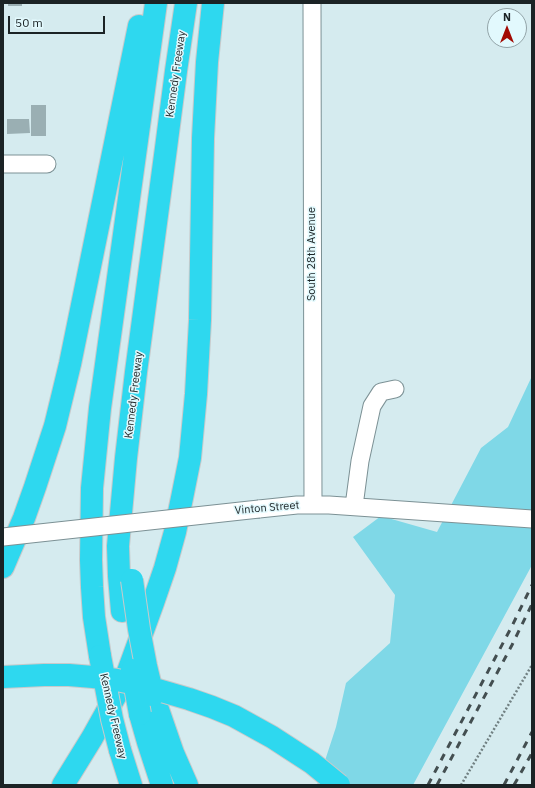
<!DOCTYPE html>
<html>
<head>
<meta charset="utf-8">
<style>
  body { margin:0 }
  #map { position:relative; width:535px; height:788px; overflow:hidden; background:#d5ebef; font-family:"IBM Plex Sans",sans-serif }
  canvas { display:block }
  .frame { position:absolute; inset:0; border:4px solid #1b2325; pointer-events:none }
  .north { position:absolute; left:487px; top:8px; width:40px; height:40px; box-sizing:border-box; background:#e2f9fd; border:1px solid #92a3a7; border-radius:50%; rotate:0deg; font-size:11px; font-weight:700; line-height:16px; text-align:center; color:#1b2325 }
  .north::after { content:''; display:block; margin:auto; width:14px; height:18px; background:#a20a03; clip-path:polygon(50% 0,100% 100%,50% 72%,0 100%) }
  .scale { position:absolute; left:8px; top:16px; width:97px; height:18px; box-sizing:border-box; border:2px solid #1b2325; border-top:0; padding-left:5px; font-size:12px; line-height:14px; white-space:nowrap; color:#1b2325; -webkit-text-stroke:3px #e2f9fd; paint-order:stroke }
</style>
</head>
<body>
<div id="map">
<canvas width="535" height="788"></canvas>
<div class="frame"></div>
<div class="north">N</div>
<div class="scale">50 m</div>
</div>
<script>
const c = document.querySelector('canvas').getContext('2d');
c.lineJoin = 'round';
function paint(path, color) {
  c.fillStyle = color;
  c.fill(path, 'evenodd');
}
function shape(rows) {
  const path = new Path2D();
  for (const r of rows) {
    path.moveTo(r[0], r[1]);
    for (let i = 2; i < r.length; i += 2) path.lineTo(r[i], r[i + 1]);
  }
  return path;
}
function stroke(path, color, width, dash) {
  c.strokeStyle = color;
  c.lineWidth = width;
  c.lineCap = dash ? 'butt' : 'round';
  c.setLineDash(dash || []);
  c.stroke(path);
}
function write(font, color, halo, rows, align = 'center') {
  c.font = font + ' "IBM Plex Sans",sans-serif';
  c.lineWidth = 3;
  c.setLineDash([]);
  c.textBaseline = 'middle';
  c.strokeStyle = halo;
  c.fillStyle = color;
  for (const [text, x, y, turn = 0] of rows) {
    c.save();
    c.translate(x, y);
    c.rotate((+turn || 0) * Math.PI / 180);
    c.textAlign = isNaN(turn) ? turn : align;
    if (halo) c.strokeText(text, 0, 0);
    c.fillText(text, 0, 0);
    c.restore();
  }
}
const green = shape([
  [532,376,532,565,413,785,317,785,336,727,346,683,390,643,395,595,353,537,381,516,437,532,481,448,508,427]
]);
const building = shape([
  [8,3,22,3,22,6,8,6],
  [31,105,46,105,46,136,31,136],
  [7,119,29,119,30,133,7,134]
]);
const path = shape([
  [461,785,532,665]
]);
const minor = shape([
  [312,3,313,505],
  [3,164,47,164],
  [354,506,360,461,372,406,381,392,395,389],
  [259,509,297,505,329,505,532,519]
]);
const highway = shape([
  [3,567,24,518,35,487,55,426,64,389,70,364,139,26],
  [122,611,119,576,118,546,126,458,136,372,166,148,176,71,186,3],
  [100,656,94,617,92,587,91,560,92,488,100,408,156,3],
  [153,695,173,753,187,785],
  [140,714,148,742,162,785],
  [120,750,131,785],
  [63,785,92,738,126,677,153,603,165,568,175,532,183,493,190,458,196,394,200,320,203,138,207,62,213,3]
]);
const rail = shape([
  [428,785,512,626,532,585],
  [437,785,512,645,532,604],
  [504,785,532,732],
  [514,785,532,753]
]);
const minorBridge = shape([
  [3,537,259,509]
]);
const highwayBridge = shape([
  [132,580,139,629,146,666,153,695],
  [100,656,112,719,120,750],
  [132,670,140,714],
  [3,677,44,675,69,675,93,677,117,680,141,685,189,699,212,707,234,716,272,737,312,763,339,785]
]);
const streetNames = [
  ["Kennedy Freeway",176,74,-82],
  ["South 28th Avenue",312,254,-90],
  ["Kennedy Freeway",134,395,-83],
  ["Vinton Street",267,508,-5],
  ["Kennedy Freeway",113,716,77]
];
paint(green, '#7fd8e7');
paint(building, '#9aafb3');
stroke(minor, '#7c9195', 19);
stroke(highway, '#c8cacb', 24);
stroke(path, '#718082', 2.5, [2, 2]);
stroke(minor, '#fff', 17);
stroke(highway, '#2ed8ef', 22);
stroke(rail, '#434e50', 3, [7, 7]);
stroke(minorBridge, '#7c9195', 19, []);
stroke(highwayBridge, '#c8cacb', 24, []);
stroke(minorBridge, '#fff', 17);
stroke(highwayBridge, '#2ed8ef', 22);
write('11px', '#1b2325', '#e2f9fd', streetNames);
</script>
</body>
</html>
